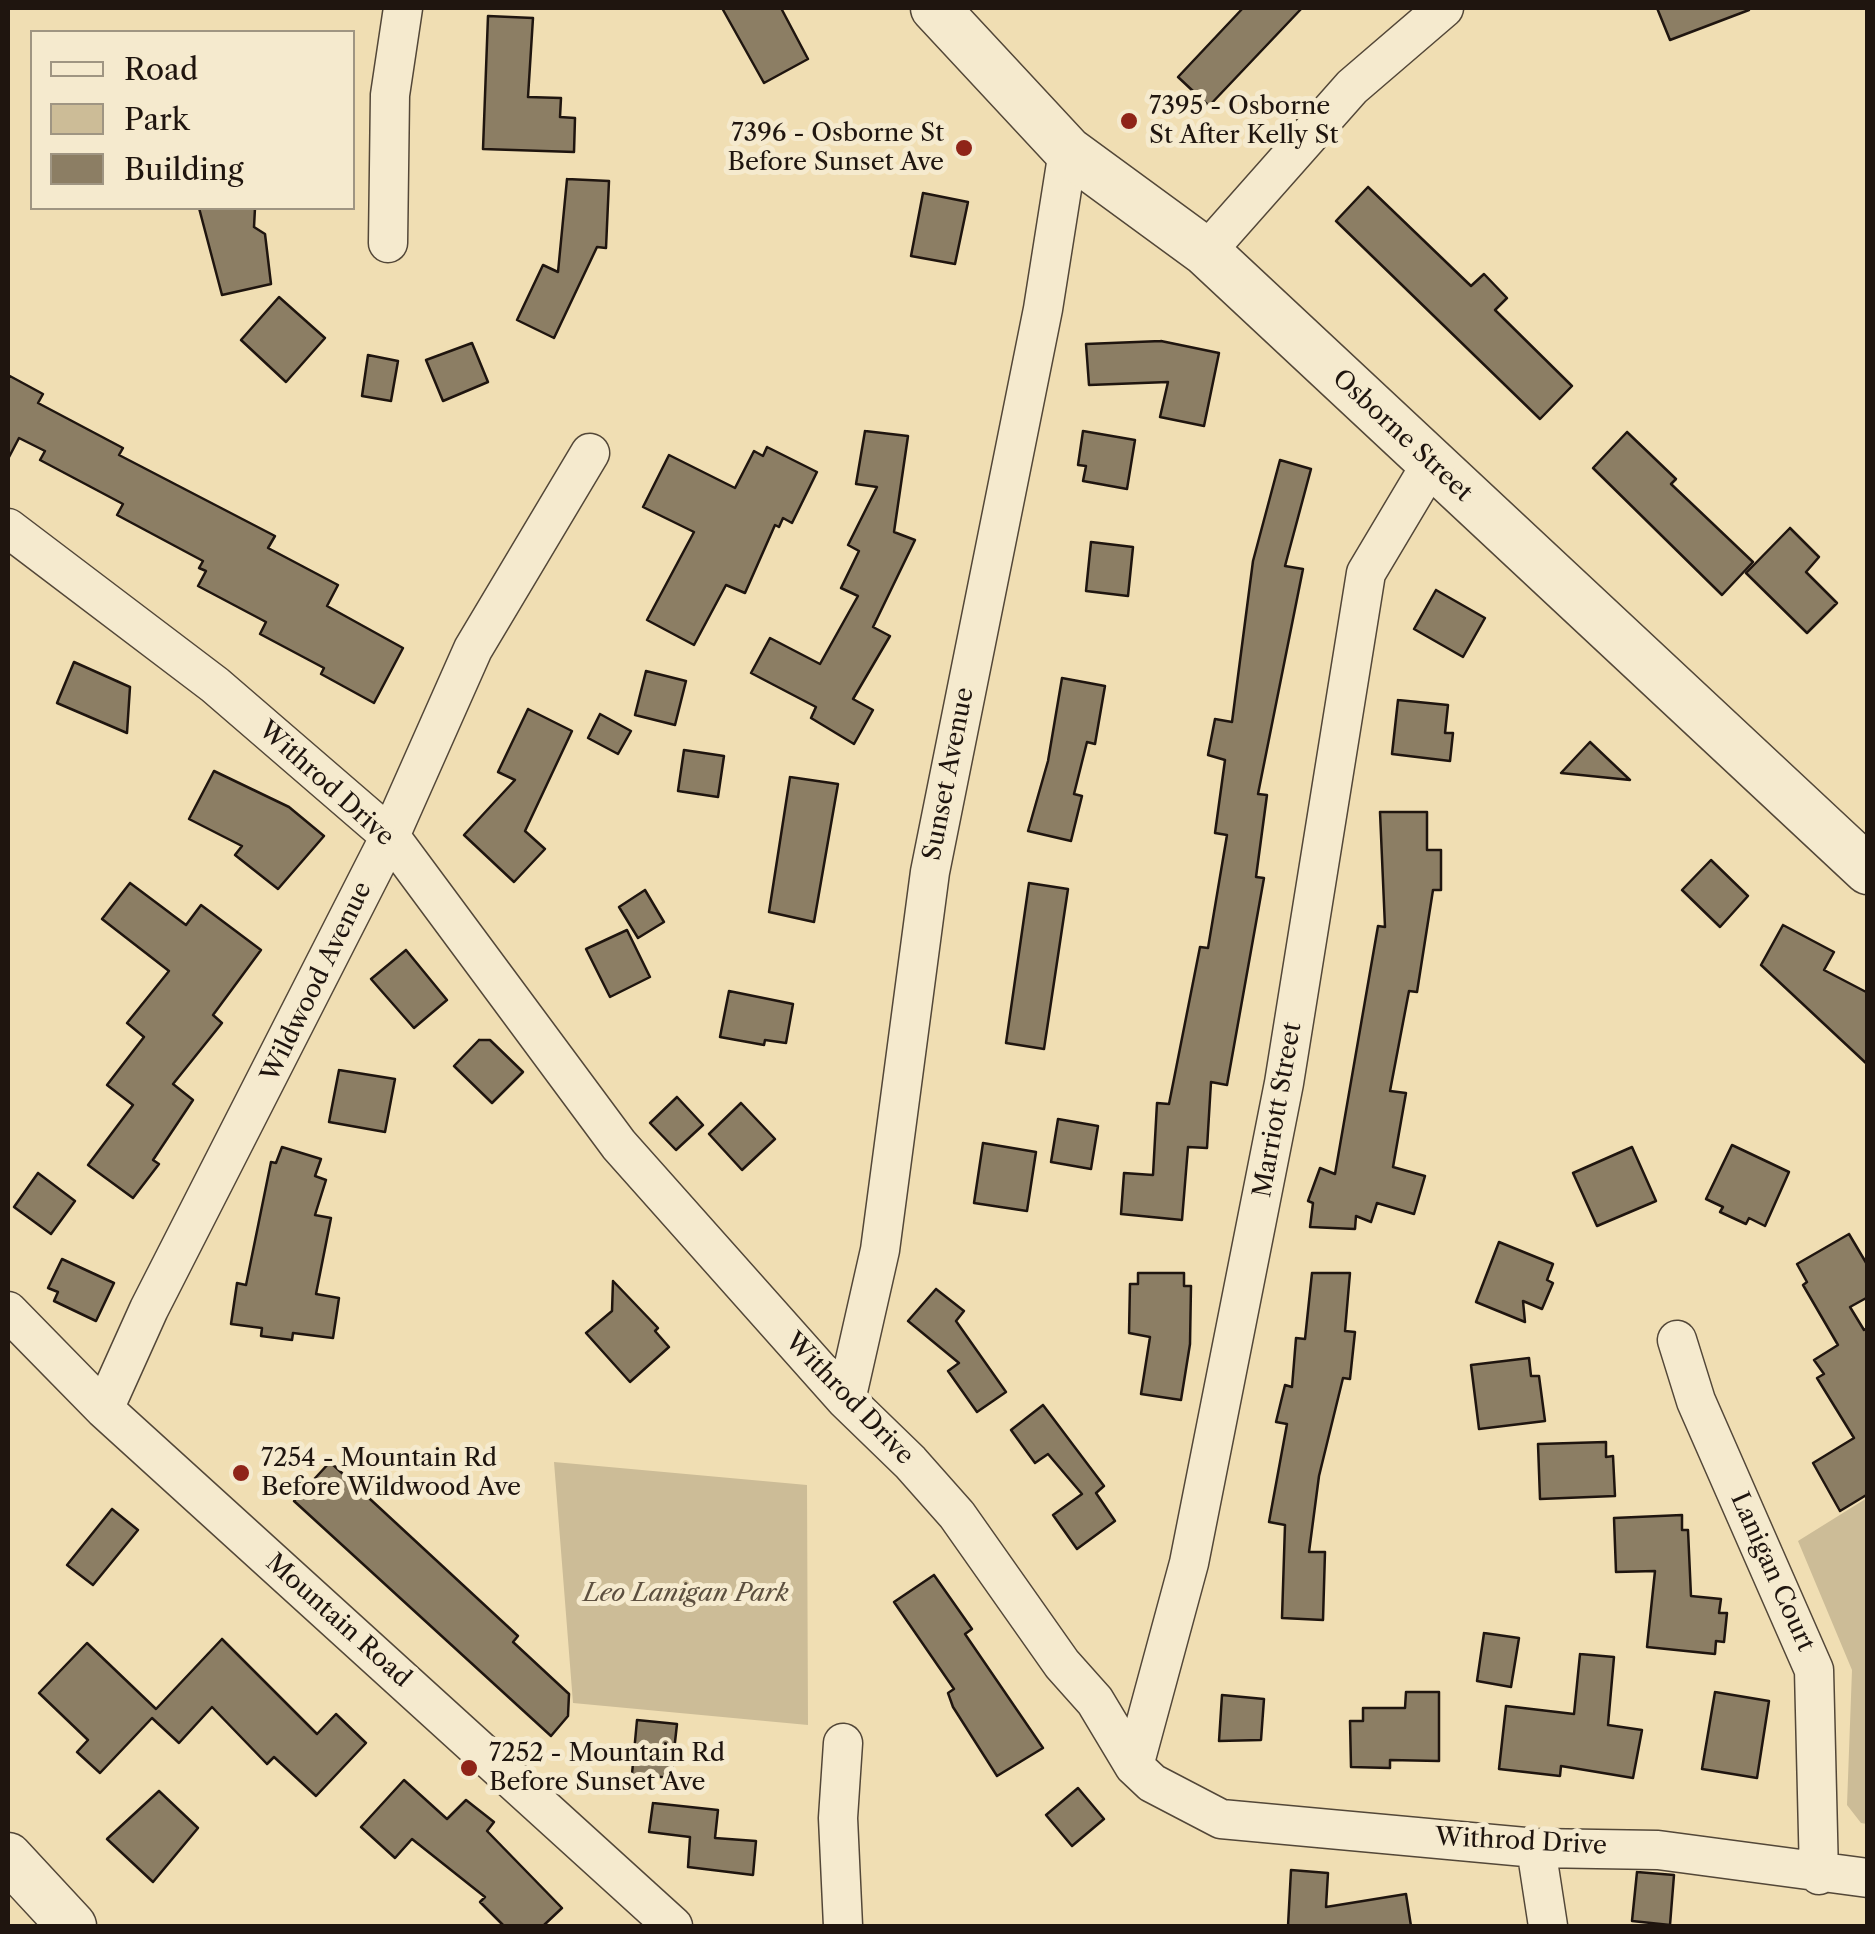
<!DOCTYPE html>
<html>
<head>
<meta charset="utf-8">
<style>
  body { margin:0 }
  #map { position:relative; width:1875px; height:1934px; overflow:hidden; background:#f0deb3; font-family:"Libre Caslon Text",serif }
  canvas { display:block }
  .frame { position:absolute; inset:0; border:10px solid #1f150f; pointer-events:none }
  .legend { position:absolute; left:30px; top:30px; width:325px; height:180px; box-sizing:border-box; background:#f5eace; border:2px solid #9f9582; margin:0; padding:12px 18px; list-style:none; font-size:30px; color:#1f150f }
  .legend li { display:flex; align-items:center; gap:20px; height:50px }
  .legend b { width:50px; border:2px solid #9f9582 }
</style>
</head>
<body>
<div id="map">
<canvas width="1875" height="1934"></canvas>
<div class="frame"></div>
<ul class="legend">
<li><b style="height:12px;background:#f5eace"></b>Road</li>
<li><b style="height:28px;background:#ccbc97"></b>Park</li>
<li><b style="height:28px;background:#8c7e64"></b>Building</li>
</ul>
</div>
<script>
const c = document.querySelector('canvas').getContext('2d');
c.lineJoin = 'round';
function paint(path, color) {
  c.fillStyle = color;
  c.fill(path, 'evenodd');
}
function shape(rows) {
  const path = new Path2D();
  for (const r of rows) {
    path.moveTo(r[0], r[1]);
    for (let i = 2; i < r.length; i += 2) path.lineTo(r[i], r[i + 1]);
  }
  return path;
}
function stroke(path, color, width, dash) {
  c.strokeStyle = color;
  c.lineWidth = width;
  c.lineCap = dash ? 'butt' : 'round';
  c.setLineDash(dash || []);
  c.stroke(path);
}
function write(font, color, halo, rows, align = 'center') {
  c.font = font + ' "Libre Caslon Text",serif';
  c.lineWidth = 10;
  c.setLineDash([]);
  c.textBaseline = 'middle';
  c.strokeStyle = halo;
  c.fillStyle = color;
  for (const [text, x, y, turn = 0] of rows) {
    c.save();
    c.translate(x, y);
    c.rotate((+turn || 0) * Math.PI / 180);
    c.textAlign = isNaN(turn) ? turn : align;
    if (halo) c.strokeText(text, 0, 0);
    c.fillText(text, 0, 0);
    c.restore();
  }
}
const green = shape([
  [554,1462,807,1485,808,1725,573,1703],
  [1867,1498,1867,1824,1861,1823,1847,1805,1852,1670,1798,1541]
]);
const building = shape([
  [722,8,781,8,808,59,764,83,722,8],
  [1243,8,1302,8,1209,106,1178,77,1243,8],
  [1657,8,1749,8,1749,10,1670,40,1657,8],
  [488,16,533,18,528,97,561,98,560,117,575,118,574,152,483,149,488,16],
  [567,179,609,181,606,248,597,247,554,338,517,320,543,265,558,272,567,179],
  [1368,187,1471,286,1484,274,1507,298,1495,310,1572,386,1540,419,1336,221,1368,187],
  [923,193,968,202,955,264,911,256,923,193],
  [199,208,255,208,254,227,265,234,271,284,222,295,199,208],
  [279,297,325,338,286,382,241,340,279,297],
  [1161,341,1219,353,1204,426,1160,417,1168,382,1089,385,1086,344,1161,341],
  [472,343,488,382,443,401,426,360,472,343],
  [368,355,398,361,391,401,362,396,368,355],
  [8,375,43,394,38,403,123,448,119,455,275,536,268,548,338,585,327,606,403,648,374,703,321,674,324,668,260,634,266,622,198,586,206,571,199,568,203,561,117,515,123,504,40,460,45,451,19,438,8,459,8,375],
  [865,431,908,436,894,532,915,540,873,627,890,636,853,699,873,710,854,744,811,718,816,707,751,673,770,638,820,664,858,596,841,588,859,551,848,545,877,487,856,484,865,431],
  [1083,431,1135,440,1127,489,1083,481,1086,466,1078,465,1083,431],
  [1627,432,1676,479,1671,484,1753,562,1722,595,1593,468,1627,432],
  [767,447,817,472,792,523,783,518,779,527,775,525,745,593,726,585,694,645,647,620,694,532,643,507,669,455,735,488,754,451,763,456,767,447],
  [1280,460,1311,469,1285,566,1303,569,1258,794,1267,795,1256,877,1264,878,1227,1085,1211,1082,1207,1148,1188,1147,1182,1220,1121,1214,1124,1173,1153,1175,1157,1103,1169,1104,1200,947,1208,948,1227,835,1215,833,1225,760,1208,755,1215,719,1232,722,1253,561,1280,460],
  [1790,528,1819,557,1806,572,1837,603,1807,633,1746,573,1790,528],
  [1091,542,1133,547,1128,596,1086,591,1091,542],
  [1436,590,1485,618,1463,657,1414,629,1436,590],
  [74,662,130,687,127,733,57,703,74,662],
  [646,671,686,681,675,725,635,715,646,671],
  [1062,678,1105,686,1095,744,1087,742,1074,794,1082,796,1071,841,1028,831,1048,761,1062,678],
  [1398,700,1448,705,1445,733,1453,733,1450,761,1392,754,1398,700],
  [528,709,572,731,525,831,545,849,514,882,464,835,515,780,498,772,528,709],
  [600,714,631,731,618,754,588,738,600,714],
  [1590,742,1630,780,1561,773,1590,742],
  [684,750,724,756,718,797,678,791,684,750],
  [214,771,289,807,324,836,278,889,235,855,242,846,189,819,214,771],
  [790,777,838,784,814,922,769,912,790,777],
  [1380,812,1427,812,1427,850,1441,850,1441,890,1433,890,1417,992,1409,991,1390,1091,1406,1093,1393,1167,1425,1176,1414,1214,1377,1203,1371,1222,1356,1216,1355,1229,1310,1227,1313,1203,1308,1201,1320,1168,1335,1174,1378,926,1385,927,1380,812],
  [1711,860,1748,896,1720,927,1682,890,1711,860],
  [130,883,186,925,201,905,261,950,213,1015,222,1023,173,1084,193,1100,153,1160,159,1164,133,1198,88,1165,133,1105,107,1085,144,1037,127,1023,169,971,102,919,130,883],
  [1029,883,1068,889,1044,1049,1006,1043,1029,883],
  [645,890,664,922,638,938,619,907,645,890],
  [1783,925,1834,952,1824,970,1868,993,1868,1065,1761,965,1783,925],
  [627,930,650,977,610,997,586,949,627,930],
  [406,950,447,1000,414,1028,371,979,406,950],
  [729,991,793,1004,786,1043,765,1040,764,1045,720,1037,729,991],
  [479,1040,490,1040,523,1072,492,1103,454,1066,479,1040],
  [339,1070,395,1079,385,1132,329,1122,339,1070],
  [677,1097,703,1125,676,1150,650,1123,677,1097],
  [741,1103,775,1139,742,1170,709,1134,741,1103],
  [1058,1119,1098,1126,1091,1169,1051,1162,1058,1119],
  [983,1143,1036,1152,1027,1211,974,1203,983,1143],
  [1732,1145,1789,1172,1765,1226,1749,1218,1746,1224,1720,1212,1723,1207,1706,1199,1732,1145],
  [282,1147,321,1159,315,1176,326,1180,315,1215,331,1218,316,1294,339,1298,333,1338,293,1333,292,1340,261,1336,262,1328,231,1324,237,1283,246,1285,271,1162,276,1163,282,1147],
  [1632,1147,1656,1201,1597,1226,1573,1173,1632,1147],
  [38,1173,75,1201,51,1234,14,1207,38,1173],
  [1849,1234,1868,1266,1868,1297,1850,1307,1864,1330,1868,1328,1868,1494,1840,1511,1813,1463,1854,1438,1817,1378,1824,1374,1814,1360,1838,1345,1803,1285,1807,1282,1797,1264,1849,1234],
  [1499,1242,1553,1264,1547,1280,1553,1283,1542,1309,1523,1301,1525,1322,1476,1302,1499,1242],
  [62,1259,114,1283,96,1321,54,1301,58,1292,48,1288,62,1259],
  [1138,1273,1184,1273,1184,1286,1191,1286,1190,1344,1181,1400,1141,1394,1150,1337,1129,1333,1130,1284,1138,1284,1138,1273],
  [1312,1273,1350,1273,1345,1331,1355,1332,1350,1379,1343,1378,1319,1476,1309,1552,1325,1552,1323,1620,1282,1618,1285,1525,1269,1522,1287,1424,1276,1422,1285,1385,1292,1387,1296,1338,1305,1339,1312,1273],
  [613,1281,658,1328,655,1331,669,1347,630,1382,586,1333,612,1311,613,1281],
  [936,1289,964,1311,956,1321,1006,1392,977,1412,948,1371,959,1363,908,1321,936,1289],
  [1529,1358,1531,1376,1539,1376,1545,1421,1479,1429,1471,1365,1529,1358],
  [1043,1405,1104,1486,1096,1493,1115,1521,1077,1549,1053,1515,1082,1494,1048,1454,1035,1463,1011,1430,1043,1405],
  [1606,1442,1606,1457,1613,1456,1615,1496,1540,1499,1538,1444,1606,1442],
  [330,1462,518,1636,513,1642,569,1694,568,1716,551,1736,294,1501,330,1462],
  [112,1509,138,1530,93,1585,67,1565,112,1509],
  [1682,1515,1682,1530,1688,1530,1691,1596,1721,1599,1719,1613,1727,1613,1724,1642,1716,1641,1715,1654,1647,1647,1655,1571,1616,1572,1614,1518,1682,1515],
  [934,1575,972,1629,965,1634,1043,1748,997,1776,953,1707,948,1693,954,1689,894,1602,934,1575],
  [1484,1633,1519,1638,1511,1687,1477,1681,1484,1633],
  [222,1639,317,1734,336,1714,366,1743,316,1796,274,1757,267,1764,212,1707,179,1743,152,1718,100,1773,77,1752,88,1740,39,1693,87,1643,156,1709,222,1639],
  [1580,1654,1614,1657,1608,1725,1642,1730,1633,1778,1561,1766,1560,1776,1499,1769,1506,1706,1574,1714,1580,1654],
  [1406,1692,1439,1692,1439,1761,1390,1760,1390,1768,1351,1767,1350,1721,1363,1721,1363,1708,1405,1708,1406,1692],
  [1715,1692,1769,1701,1757,1778,1702,1769,1715,1692],
  [1222,1695,1264,1699,1261,1740,1219,1741,1222,1695],
  [637,1720,677,1724,671,1778,632,1774,637,1720],
  [404,1780,447,1819,466,1800,494,1822,487,1831,562,1908,543,1926,504,1926,480,1902,485,1897,412,1839,395,1858,361,1827,404,1780],
  [1078,1788,1104,1819,1072,1846,1046,1815,1078,1788],
  [159,1791,198,1828,153,1882,107,1839,159,1791],
  [653,1803,718,1810,715,1838,756,1841,753,1875,688,1867,690,1837,649,1832,653,1803],
  [1291,1870,1328,1873,1326,1907,1406,1894,1411,1926,1288,1926,1291,1870],
  [1637,1872,1674,1875,1670,1925,1632,1921,1637,1872]
]);
const minor = shape([
  [388,243,390,95,403,8],
  [1206,252,1352,87,1444,8],
  [8,528,215,685,390,836,619,1145,846,1400,910,1462,957,1515,1062,1664,1095,1701,1134,1766,1152,1783,1221,1819,1536,1848,1658,1850,1868,1878],
  [8,1311,104,1409,673,1926],
  [1677,1340,1696,1401,1814,1670,1819,1875],
  [846,1400,880,1250,930,872,1043,309,1068,151],
  [104,1409,149,1309,390,836,473,649,590,453],
  [843,1743,838,1818,843,1926],
  [1134,1766,1189,1563,1284,1083,1366,573,1431,464],
  [1536,1848,1548,1926]
]);
const tertiary = shape([
  [935,8,1068,151,1206,252,1868,870],
  [8,1857,72,1926]
]);
const markers = [
  [1129,121,10,"#8f2418"],
  [964,148,10,"#8f2418"],
  [241,1473,10,"#8f2418"],
  [469,1768,10,"#8f2418"]
];
const poiNames = [
  ["7395 - Osborne",1149,107],
  ["St After Kelly St",1149,136],
  ["7396 - Osborne St",944,134,"right"],
  ["Before Sunset Ave",944,163,"right"],
  ["7254 - Mountain Rd",261,1459],
  ["Before Wildwood Ave",261,1488],
  ["7252 - Mountain Rd",489,1754],
  ["Before Sunset Ave",489,1783]
];
const streetNames = [
  ["Osborne Street",1402,436,43],
  ["Sunset Avenue",949,774,-79],
  ["Withrod Drive",326,784,42],
  ["Wildwood Avenue",317,982,-64],
  ["Marriott Street",1278,1110,-80],
  ["Withrod Drive",849,1399,46],
  ["Lanigan Court",1772,1572,66],
  ["Mountain Road",338,1621,42],
  ["Withrod Drive",1521,1842,3]
];
const parkNames = [
  ["Leo Lanigan Park",686,1594]
];
paint(green, '#ccbc97');
paint(building, '#8c7e64');
stroke(building, '#1f150f', 2.5);
stroke(minor, '#534738', 41);
stroke(tertiary, '#534738', 51);
stroke(minor, '#f5eace', 38);
stroke(tertiary, '#f5eace', 48);
for (const [x, y, r, color] of markers) {
  const dot = new Path2D();
  dot.arc(x, y, r, 0, 2 * Math.PI);
  c.fillStyle = color;
  c.fill(dot);
  stroke(dot, '#f5eace', 4);
}
write('25px', '#1f150f', '#f5eace', poiNames, 'left');
write('25px', '#1f150f', '#f5eace', streetNames);
write('italic 25px', '#5c4f3f', '#f5eace', parkNames);
</script>
</body>
</html>
